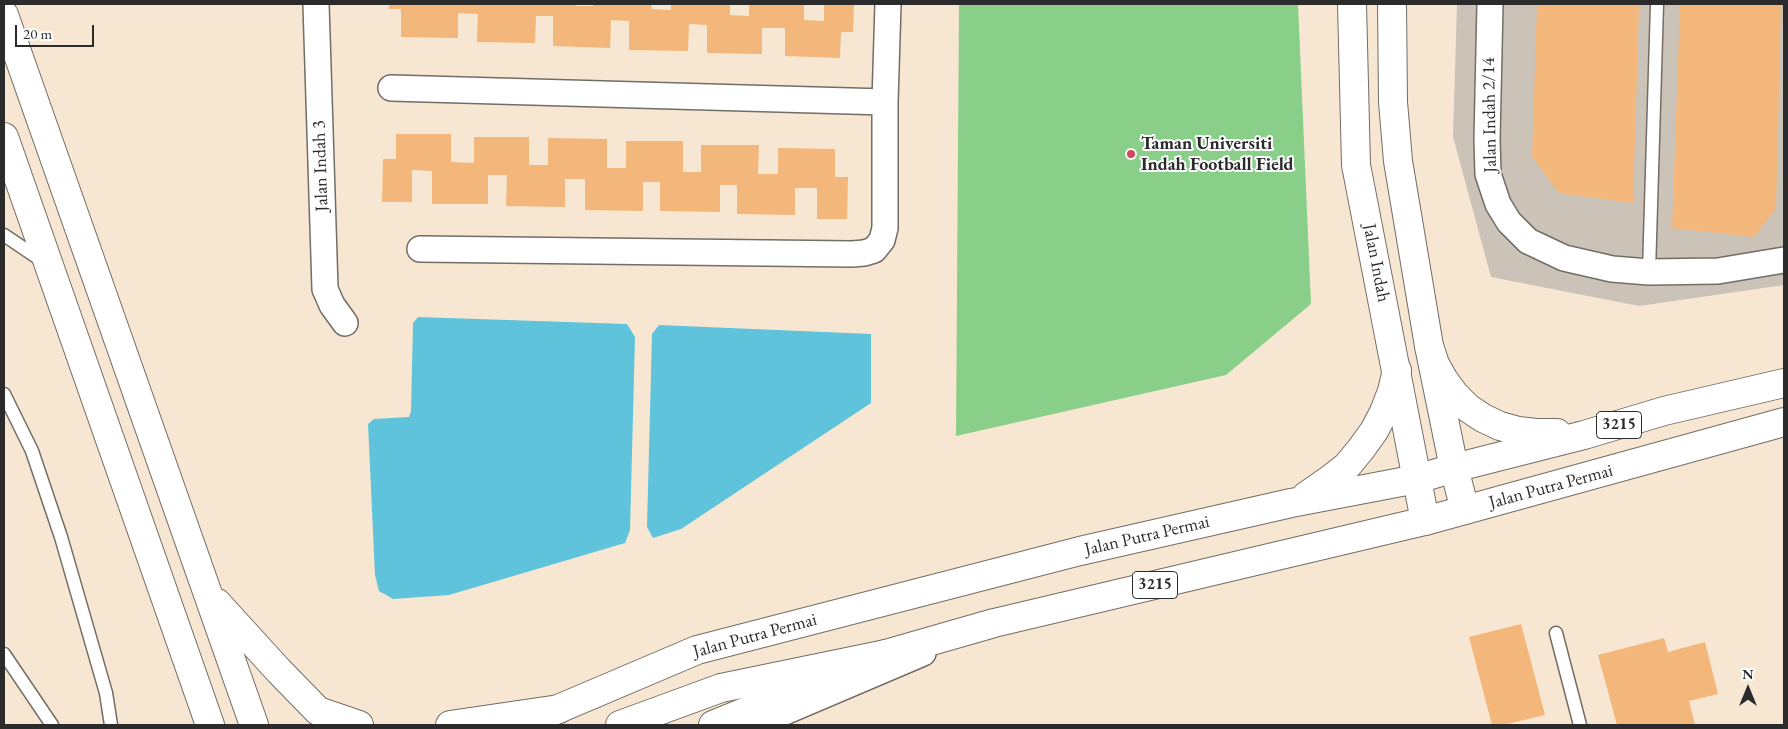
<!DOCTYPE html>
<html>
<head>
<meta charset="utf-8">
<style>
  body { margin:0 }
  #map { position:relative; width:1788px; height:729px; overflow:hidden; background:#f7e7d2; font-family:"EB Garamond",serif }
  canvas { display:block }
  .frame { position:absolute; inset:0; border:5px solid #2b2b2b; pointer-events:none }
  .north { position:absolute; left:1723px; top:664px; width:50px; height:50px; -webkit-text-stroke:4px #fff; paint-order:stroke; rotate:0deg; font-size:14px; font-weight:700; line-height:20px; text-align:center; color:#2b2b2b }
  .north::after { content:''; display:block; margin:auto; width:18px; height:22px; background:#2b2b2b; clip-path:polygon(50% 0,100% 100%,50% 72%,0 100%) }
  .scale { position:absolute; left:15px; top:25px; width:79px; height:22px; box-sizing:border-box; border:2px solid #2b2b2b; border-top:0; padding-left:6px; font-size:15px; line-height:18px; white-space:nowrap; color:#2b2b2b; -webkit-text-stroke:4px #fff; paint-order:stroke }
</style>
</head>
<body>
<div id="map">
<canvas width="1788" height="729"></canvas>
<div class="frame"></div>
<div class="north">N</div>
<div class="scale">20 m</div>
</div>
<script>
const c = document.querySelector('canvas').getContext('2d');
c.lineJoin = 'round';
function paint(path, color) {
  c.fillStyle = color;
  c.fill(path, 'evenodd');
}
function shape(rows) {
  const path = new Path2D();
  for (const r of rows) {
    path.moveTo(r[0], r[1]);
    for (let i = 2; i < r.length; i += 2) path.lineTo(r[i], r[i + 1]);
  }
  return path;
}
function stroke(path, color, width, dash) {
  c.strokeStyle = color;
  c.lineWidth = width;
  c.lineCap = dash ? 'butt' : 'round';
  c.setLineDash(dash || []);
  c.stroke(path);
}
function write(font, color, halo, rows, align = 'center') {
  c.font = font + ' "EB Garamond",serif';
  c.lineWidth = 4;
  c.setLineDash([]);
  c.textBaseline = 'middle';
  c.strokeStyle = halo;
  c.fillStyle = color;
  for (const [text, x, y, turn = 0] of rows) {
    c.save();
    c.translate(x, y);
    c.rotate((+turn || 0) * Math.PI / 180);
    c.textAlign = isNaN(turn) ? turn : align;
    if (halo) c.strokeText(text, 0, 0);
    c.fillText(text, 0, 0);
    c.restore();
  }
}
const industrial = shape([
  [1457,4,1784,4,1784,285,1639,306,1491,277,1453,137]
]);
const green = shape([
  [959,4,1298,4,1311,304,1226,375,956,436]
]);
const water = shape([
  [418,317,627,324,635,337,630,530,625,543,449,595,393,599,379,591,375,575,368,424,374,419,409,417,411,411,413,323],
  [659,325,871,334,871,403,681,529,653,538,647,527,652,334]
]);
const building = shape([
  [389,4,576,4,576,6,593,6,593,4,652,4,651,9,671,10,671,4,730,4,730,15,749,16,749,4,804,4,804,20,824,21,824,4,854,4,853,32,841,32,840,58,785,56,785,28,762,28,762,54,707,53,707,25,689,24,688,51,629,50,629,21,611,20,610,48,553,46,553,16,536,16,535,43,477,42,478,14,458,13,458,38,401,37,401,9,389,9],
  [1537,4,1639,4,1633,203,1559,193,1532,157],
  [1680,4,1781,4,1776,208,1754,237,1672,228],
  [396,134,451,134,451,162,474,163,474,137,529,137,529,165,548,165,548,138,607,139,607,168,626,168,626,141,683,141,683,172,701,172,701,145,759,145,758,174,778,174,778,148,835,149,835,177,848,177,847,219,817,219,817,188,795,188,795,215,737,214,737,185,720,185,720,212,660,211,660,182,643,182,643,211,585,210,585,179,565,179,565,207,506,206,507,175,488,175,488,204,432,204,432,171,412,170,412,202,382,202,383,159,396,159],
  [1521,624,1545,715,1503,725,1492,725,1469,637],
  [1664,638,1668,652,1705,642,1718,694,1689,701,1695,725,1617,725,1598,655]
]);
const lane = shape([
  [4,235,44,262],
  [1649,272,1657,4],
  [4,394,32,451,61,537,106,693,111,725],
  [1556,633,1580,725],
  [4,654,52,725]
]);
const street = shape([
  [316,4,325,289,332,305,345,323],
  [1490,4,1487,140,1488,174,1498,204,1509,222,1528,241,1564,258,1612,269,1649,272,1718,271,1784,260],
  [391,88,885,102],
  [420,249,852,254,864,253,874,250,882,240,885,228,885,102,888,4],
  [754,725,923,653]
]);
const secondary = shape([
  [1352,4,1356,165,1425,521],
  [1392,4,1393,102,1398,161,1429,346,1454,468,1465,510]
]);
const primary = shape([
  [1429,346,1435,364,1444,380,1455,395,1468,408,1483,418,1500,426,1518,431,1536,433,1557,433],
  [1306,496,1329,480,1347,466,1361,449,1374,431,1384,412,1392,391,1397,370],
  [537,718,697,650,1080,551,1291,503,1417,479,1454,468,1584,435,1664,411,1784,383],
  [713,725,886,654,994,623,1425,521,1784,422]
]);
const highway = shape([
  [4,15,254,725],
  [4,137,210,725],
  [217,603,279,671,318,711,359,725],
  [450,725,559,709],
  [620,725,721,688,886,654]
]);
const markers = [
  [1131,154,5,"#d1495b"]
];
const shields = [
  [1619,425,45],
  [1155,585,45]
];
const shieldNames = [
  ["3215",1619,425],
  ["3215",1155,585]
];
const streetNames = [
  ["Jalan Indah 2/14",1490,115,-91],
  ["Jalan Indah 3",321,166,-92],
  ["Jalan Indah",1376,263,79],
  ["Jalan Putra Permai",1551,487,-15],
  ["Jalan Putra Permai",1147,536,-13],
  ["Jalan Putra Permai",755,636,-15]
];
const poiNames = [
  ["Taman Universiti",1141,144],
  ["Indah Football Field",1141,165]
];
paint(industrial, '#cbc3b8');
paint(green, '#8acf89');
paint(water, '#5ec3db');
paint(building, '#f3b67b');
stroke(lane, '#726d65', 15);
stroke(street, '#726d65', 28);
stroke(secondary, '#726d65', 30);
stroke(primary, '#726d65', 30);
stroke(highway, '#726d65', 30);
stroke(lane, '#fff', 12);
stroke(street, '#fff', 25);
stroke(secondary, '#fff', 28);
stroke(primary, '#fff', 28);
stroke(highway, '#fff', 28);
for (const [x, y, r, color] of markers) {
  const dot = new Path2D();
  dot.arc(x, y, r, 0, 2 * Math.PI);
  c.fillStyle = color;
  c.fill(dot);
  stroke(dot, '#fff', 2);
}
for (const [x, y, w] of shields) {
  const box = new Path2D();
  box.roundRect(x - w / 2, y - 13.5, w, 27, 4);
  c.fillStyle = '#fff';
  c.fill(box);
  stroke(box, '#2b2b2b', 1);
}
write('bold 16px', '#2b2b2b', null, shieldNames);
write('18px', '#2b2b2b', '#fff', streetNames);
write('bold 18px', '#2b2b2b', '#fff', poiNames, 'left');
</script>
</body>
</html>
